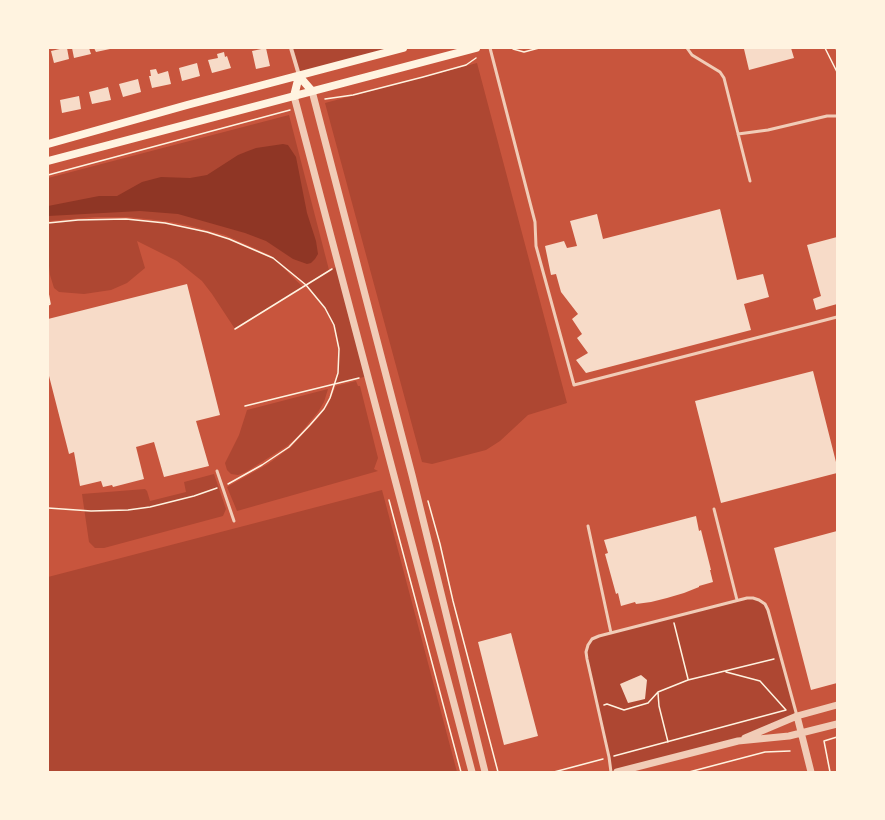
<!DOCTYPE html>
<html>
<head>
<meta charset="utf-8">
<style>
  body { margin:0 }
  #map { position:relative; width:885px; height:820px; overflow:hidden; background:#c8553d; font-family:"Noto Sans",sans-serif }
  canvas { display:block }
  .frame { position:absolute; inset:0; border:49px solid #fff3e0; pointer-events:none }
</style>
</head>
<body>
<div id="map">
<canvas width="885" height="820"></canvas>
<div class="frame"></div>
</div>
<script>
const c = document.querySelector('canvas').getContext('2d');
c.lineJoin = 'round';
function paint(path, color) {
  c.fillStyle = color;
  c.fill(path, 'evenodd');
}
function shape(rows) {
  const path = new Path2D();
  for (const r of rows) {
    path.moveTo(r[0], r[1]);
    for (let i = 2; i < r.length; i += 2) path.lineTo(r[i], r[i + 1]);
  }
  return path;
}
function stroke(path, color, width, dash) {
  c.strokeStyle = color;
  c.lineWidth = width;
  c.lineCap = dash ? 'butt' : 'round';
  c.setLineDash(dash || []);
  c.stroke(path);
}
const green = shape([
  [291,48,396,48,299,76],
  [477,63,567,403,528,415,500,441,486,450,432,464,422,462,325,103],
  [289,115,329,270,306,284,270,255,225,235,187,225,165,221,128,217,95,217,48,221,48,178],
  [126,219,165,223,207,232,229,239,273,258,303,287,235,329,212,294,202,281,177,261,137,241,145,268,127,283,111,290,84,294,59,292,54,288,50,275,48,256,48,223,78,220],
  [339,265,368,376,335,384,338,373,339,349,334,325,325,308,306,285],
  [356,381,358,386,360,386,378,458,374,469,378,471,237,511,227,487,268,464,291,447,318,418,328,405,336,386],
  [328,389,324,402,318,412,298,436,287,446,246,472,238,475,231,474,227,470,225,463,239,435,247,410],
  [214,474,226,509,223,516,104,548,95,548,89,542,82,494,145,489,147,491,150,501,186,492,184,482],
  [382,490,457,772,48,772,48,577],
  [753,598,765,604,797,716,738,741,617,772,611,772,587,659,588,645,592,639,599,636]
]);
const water = shape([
  [283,144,288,145,296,157,307,213,316,241,318,254,315,259,311,263,307,264,293,259,266,241,245,233,178,214,140,211,48,216,48,206,99,196,117,196,142,182,161,177,190,178,207,175,238,155,248,151,256,148]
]);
const building = shape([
  [64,48,67,48,69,59,54,63,51,51],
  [72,48,89,48,91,54,74,58],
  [94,48,110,48,110,49,96,52],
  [266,48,270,66,256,69,252,51],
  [747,48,791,48,794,58,749,70,744,49],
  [224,52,225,57,227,56,231,68,212,73,208,60,218,58,217,54],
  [197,63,200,76,182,81,179,68],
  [156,69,158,74,168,71,171,84,152,88,149,76,151,76,150,70],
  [138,79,141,92,123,97,119,84],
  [108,87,111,100,92,104,89,92],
  [79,96,81,109,62,113,60,100],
  [720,209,737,280,763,274,769,297,744,304,751,330,586,373,576,360,588,353,577,338,582,334,572,319,578,314,561,292,556,274,551,275,545,246,564,241,567,248,577,246,570,221,597,214,603,239],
  [837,237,837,304,816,310,813,299,821,296,807,245],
  [187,284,220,415,196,421,209,466,164,477,154,442,136,447,144,479,113,487,112,485,103,487,101,481,80,486,74,452,69,454,48,372,48,319],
  [813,371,837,466,837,473,721,503,695,401],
  [696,516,699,531,701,530,711,570,710,570,713,582,699,586,699,587,684,593,667,598,651,602,636,604,635,602,621,606,618,593,616,594,605,554,608,553,604,540],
  [837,531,837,683,811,690,774,548],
  [511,633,538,736,504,745,478,642],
  [641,675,647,680,645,699,628,703,620,684]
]);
const path = shape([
  [825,48,837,72],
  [513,49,524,52,539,48],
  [325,99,353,95,423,77,466,65,476,58],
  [48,175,290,110],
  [48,223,78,220,126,219,165,223,207,232,229,239,273,258,306,285,325,308,334,325,339,349,338,373,330,398,324,409,310,425,289,447,262,465,228,484],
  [48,293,50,304,48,305],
  [235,329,332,269],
  [245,406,359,378],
  [389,500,461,772],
  [428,501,440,544,453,601,498,772],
  [48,508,91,511,128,510,150,507,194,496,217,488],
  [674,623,688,679],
  [726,672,760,681,786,710],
  [658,693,659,706,668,742],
  [604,705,607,704,624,710,648,703,658,692,688,680,774,659],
  [614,756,786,710],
  [554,772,603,759],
  [689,772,765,752,790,751],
  [830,772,824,741,837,737]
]);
const service = shape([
  [490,48,535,222,536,246,574,385,837,317],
  [687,48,692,55,720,72,724,78,750,181],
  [837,48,837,49],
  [738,134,768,130,827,116,837,116],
  [217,471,234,521],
  [714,509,737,600],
  [588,526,611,633],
  [611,772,609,757,587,659,586,652,588,645,592,639,599,636,747,598,753,598,759,600,765,604,768,610,797,716]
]);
const minor = shape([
  [291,48,299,75]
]);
const tertiary = shape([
  [312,91,412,475,485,772],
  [294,96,472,772],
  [797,716,811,772],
  [745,738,797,716,837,705],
  [617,772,738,741,789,736,837,724]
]);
const secondary = shape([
  [299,76,312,91],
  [294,96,299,76],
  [48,144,187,105,403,48],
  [48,161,476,48]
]);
paint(green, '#ae4732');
paint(water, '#8f3625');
paint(building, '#f7dbc8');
stroke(path, '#fff3e0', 1.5);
stroke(service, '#f1ccb7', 3);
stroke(minor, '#f1ccb7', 4);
stroke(tertiary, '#f1ccb7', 7);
stroke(secondary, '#fff3e0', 8);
</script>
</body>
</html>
